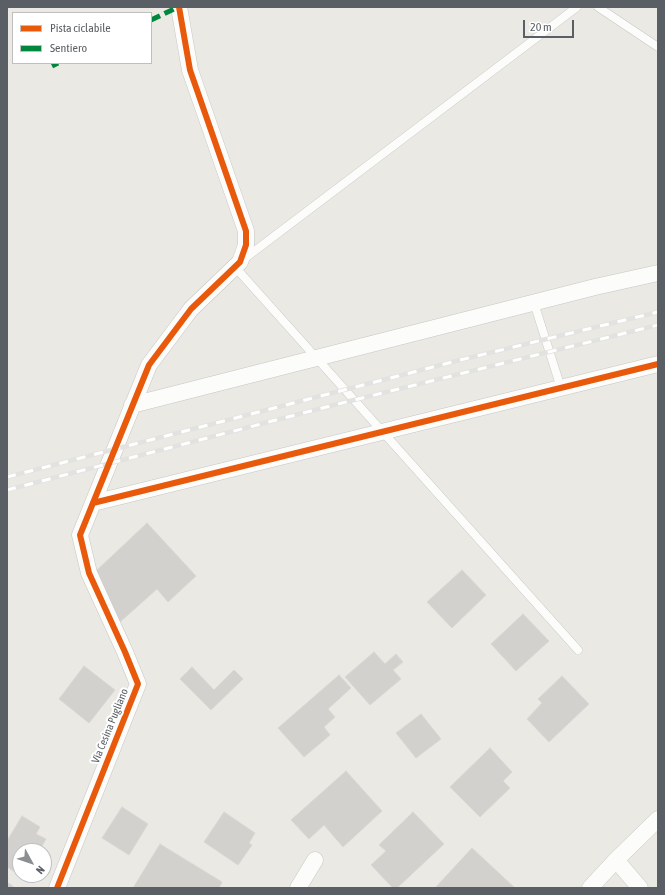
<!DOCTYPE html>
<html>
<head>
<meta charset="utf-8">
<style>
  body { margin:0 }
  #map { position:relative; width:665px; height:895px; overflow:hidden; background:#ebe9e4; font-family:"Asap Condensed",sans-serif }
  canvas { display:block }
  .frame { position:absolute; inset:0; border:8px solid #595f64; pointer-events:none }
  .legend { position:absolute; left:12px; top:12px; width:140px; height:52px; box-sizing:border-box; background:#fff; border:1px solid #bdbfc1; margin:0; padding:5px 7px; list-style:none; font-size:12px; color:#595f64 }
  .legend li { display:flex; align-items:center; gap:8px; height:20px }
  .legend b { width:20px; border:1px solid #bdbfc1 }
  .north { position:absolute; left:12px; top:843px; width:40px; height:40px; box-sizing:border-box; background:#fff; border:1px solid #bdbfc1; border-radius:50%; rotate:130deg; font-size:11px; font-weight:700; line-height:16px; text-align:center; color:#595f64 }
  .north::after { content:''; display:block; margin:auto; width:14px; height:18px; background:#8c8f91; clip-path:polygon(50% 0,100% 100%,50% 72%,0 100%) }
  .scale { position:absolute; left:523px; top:20px; width:51px; height:18px; box-sizing:border-box; border:2px solid #595f64; border-top:0; padding-left:5px; font-size:12px; line-height:14px; white-space:nowrap; color:#595f64; -webkit-text-stroke:3px #fff; paint-order:stroke }
</style>
</head>
<body>
<div id="map">
<canvas width="665" height="895"></canvas>
<div class="frame"></div>
<ul class="legend">
<li><b style="height:5px;background:#e8590c"></b>Pista ciclabile</li>
<li><b style="height:5px;background:#00873e"></b>Sentiero</li>
</ul>
<div class="north">N</div>
<div class="scale">20 m</div>
</div>
<script>
const c = document.querySelector('canvas').getContext('2d');
c.lineJoin = 'round';
function paint(path, color) {
  c.fillStyle = color;
  c.fill(path, 'evenodd');
}
function shape(rows) {
  const path = new Path2D();
  for (const r of rows) {
    path.moveTo(r[0], r[1]);
    for (let i = 2; i < r.length; i += 2) path.lineTo(r[i], r[i + 1]);
  }
  return path;
}
function stroke(path, color, width, dash) {
  c.strokeStyle = color;
  c.lineWidth = width;
  c.lineCap = dash ? 'butt' : 'round';
  c.setLineDash(dash || []);
  c.stroke(path);
}
function write(font, color, halo, rows, align = 'center') {
  c.font = font + ' "Asap Condensed",sans-serif';
  c.lineWidth = 4;
  c.setLineDash([]);
  c.textBaseline = 'middle';
  c.strokeStyle = halo;
  c.fillStyle = color;
  for (const [text, x, y, turn = 0] of rows) {
    c.save();
    c.translate(x, y);
    c.rotate((+turn || 0) * Math.PI / 180);
    c.textAlign = isNaN(turn) ? turn : align;
    if (halo) c.strokeText(text, 0, 0);
    c.fillText(text, 0, 0);
    c.restore();
  }
}
const building = shape([
  [147,523,196,576,168,602,157,589,120,622,95,572,147,523],
  [462,570,486,595,452,628,427,602,462,570],
  [523,614,549,641,516,671,491,644,523,614],
  [374,652,385,664,396,654,403,662,393,670,401,679,370,705,345,677,374,652],
  [84,666,115,690,89,723,59,699,84,666],
  [192,667,214,690,234,670,243,679,211,710,180,679,192,667],
  [339,675,351,688,328,709,335,717,324,727,330,735,304,757,278,728,339,675],
  [562,676,589,704,549,742,527,719,542,703,538,699,562,676],
  [421,714,441,739,416,758,396,733,421,714],
  [490,748,512,772,503,781,510,788,480,817,450,787,490,748],
  [346,771,382,811,343,847,324,825,309,839,291,820,346,771],
  [122,807,148,824,129,855,102,838,122,807],
  [224,812,255,833,249,843,252,845,238,865,204,842,224,812],
  [413,812,444,844,397,888,393,888,371,865,386,851,379,845,413,812],
  [22,816,40,827,36,834,46,839,39,851,20,851,20,875,7,867,7,841,22,816],
  [160,844,222,882,219,888,133,888,160,844],
  [472,848,515,888,435,888,472,848],
  [7,882,15,888,7,888,7,882]
]);
const lane = shape([
  [598,7,658,47],
  [244,259,577,7],
  [235,267,578,650],
  [534,303,561,388]
]);
const street = shape([
  [132,405,595,287,658,273],
  [93,503,658,364],
  [616,860,658,819],
  [57,888,138,684,125,652,89,573,80,535,149,365,191,309,240,262,246,245,246,231,190,70,179,7],
  [298,888,315,860],
  [590,888,616,860,640,888]
]);
const rail = shape([
  [7,477,456,361,658,312],
  [7,490,334,405,658,325]
]);
const quiet = shape([
  [151,20,178,7],
  [52,66,58,63]
]);
const cycleway = shape([
  [93,503,658,364],
  [57,888,138,684,125,652,89,573,80,535,149,365,191,309,240,262,246,245,246,231,190,70,179,7]
]);
const streetNames = [
  ["Via Cesina Pugliano",110,726,-68]
];
paint(building, '#d2d1ce');
stroke(building, '#dad7d3', 1);
stroke(lane, '#c6c6c6', 9);
stroke(street, '#c6c6c6', 17);
stroke(lane, '#fcfcfb', 8);
stroke(street, '#fcfcfb', 16);
stroke(rail, '#e2e2e1', 4.5);
stroke(rail, '#fff', 3, [9]);
stroke(quiet, '#00873e', 5, [10, 5]);
stroke(cycleway, '#e8590c', 6);
write('11px', '#595f64', '#fff', streetNames);
</script>
</body>
</html>
